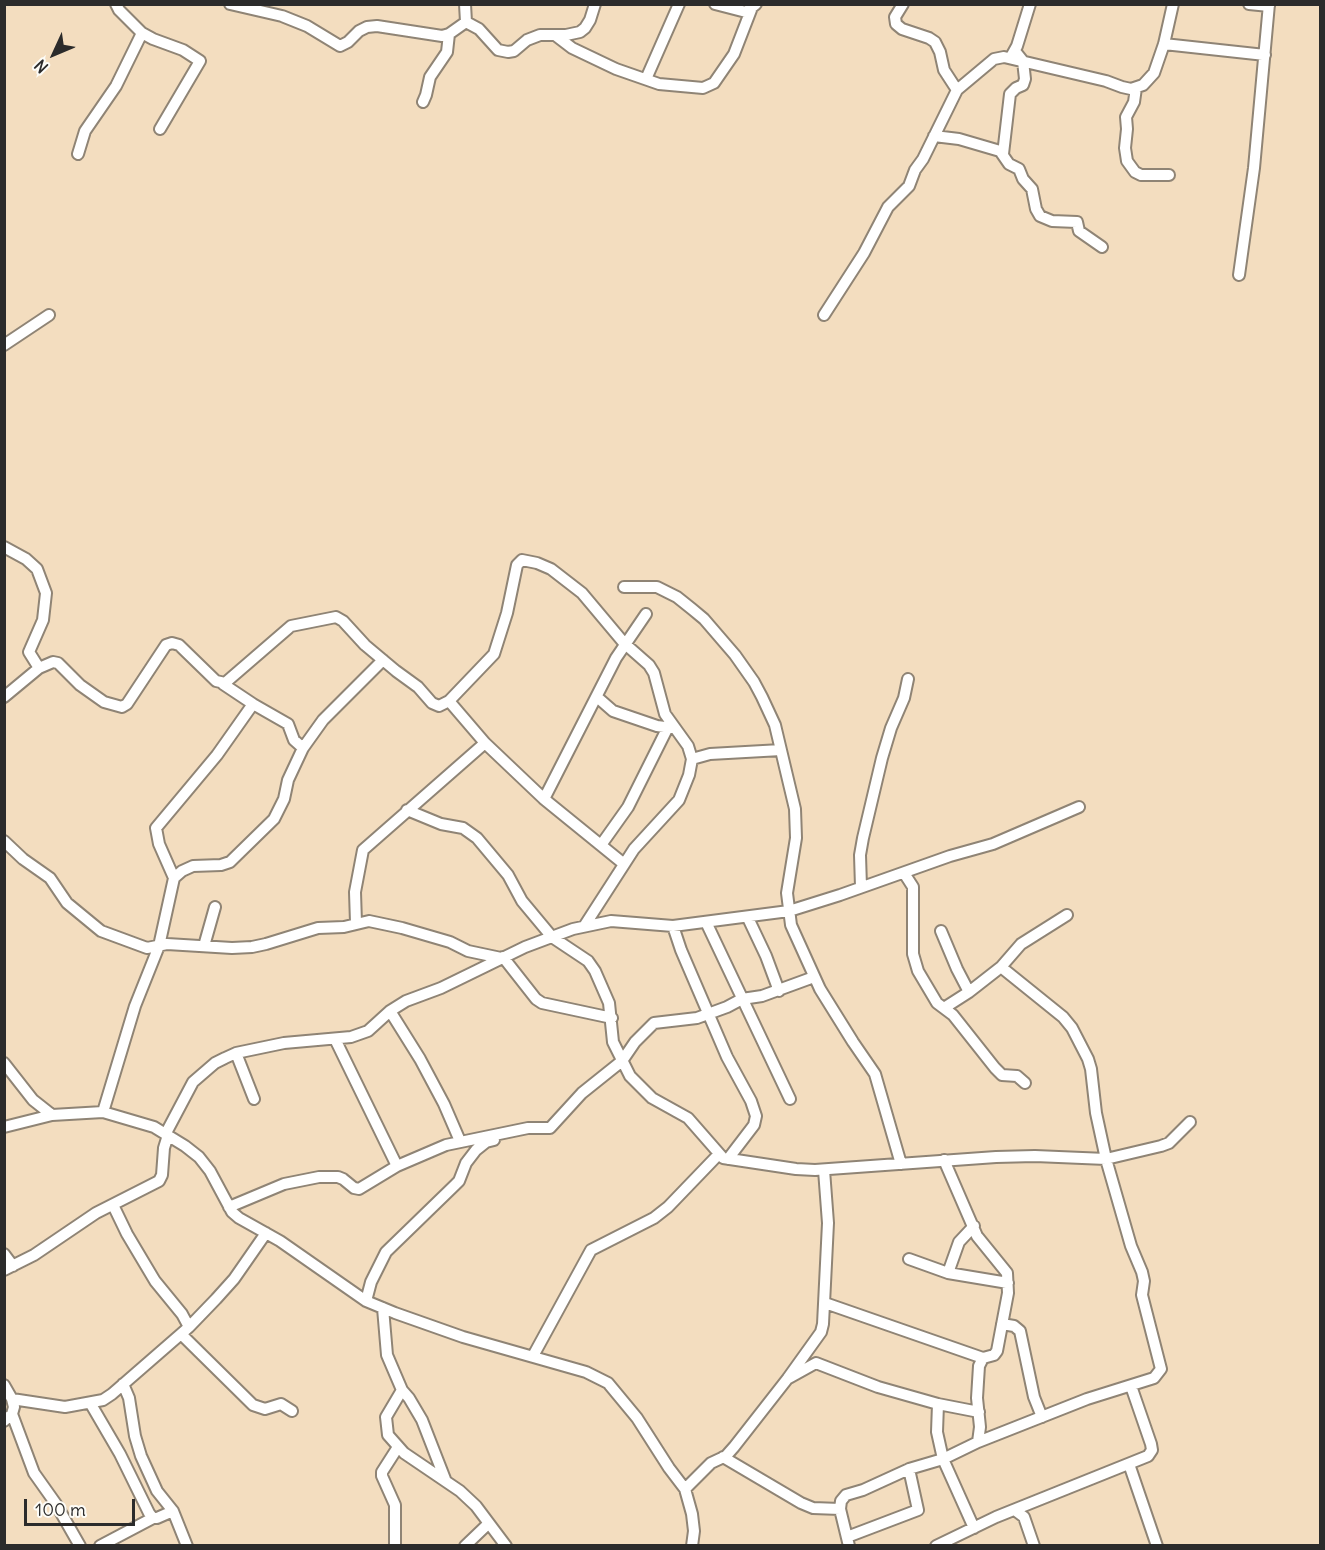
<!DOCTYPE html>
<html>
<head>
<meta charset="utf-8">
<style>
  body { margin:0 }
  #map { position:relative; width:1325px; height:1550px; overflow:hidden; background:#f3ddbf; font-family:Delius,sans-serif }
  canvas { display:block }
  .frame { position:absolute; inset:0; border:6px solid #2b2b2b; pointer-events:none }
  .north { position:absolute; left:24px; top:24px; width:60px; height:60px; -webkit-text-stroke:4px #fdfcf7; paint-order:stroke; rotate:226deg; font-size:16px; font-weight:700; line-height:24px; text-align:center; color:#2b2b2b }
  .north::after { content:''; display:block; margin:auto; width:21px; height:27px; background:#2b2b2b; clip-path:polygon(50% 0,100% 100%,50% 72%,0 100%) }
  .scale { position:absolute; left:24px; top:1499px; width:111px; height:27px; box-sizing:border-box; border:3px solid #2b2b2b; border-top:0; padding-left:8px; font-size:18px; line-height:21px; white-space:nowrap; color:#2b2b2b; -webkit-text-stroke:4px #fdfcf7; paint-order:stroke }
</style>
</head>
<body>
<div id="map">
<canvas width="1325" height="1550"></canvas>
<div class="frame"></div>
<div class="north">N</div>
<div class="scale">100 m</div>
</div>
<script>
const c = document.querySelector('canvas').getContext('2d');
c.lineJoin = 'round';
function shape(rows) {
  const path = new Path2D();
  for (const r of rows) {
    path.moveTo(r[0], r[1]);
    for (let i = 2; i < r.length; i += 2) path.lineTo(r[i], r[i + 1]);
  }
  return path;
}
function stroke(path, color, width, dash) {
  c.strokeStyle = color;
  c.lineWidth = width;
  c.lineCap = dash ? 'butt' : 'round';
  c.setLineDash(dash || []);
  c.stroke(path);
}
const minor = shape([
  [116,4,119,10,142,33,153,39,183,50,200,61,160,129],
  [230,4,282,16,307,26,340,46,348,42,359,31,367,27,377,26,442,36,449,34,466,22,479,29,498,50,508,52,514,51,527,40,540,35,566,35,580,32,585,28,590,20,595,4],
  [465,4,466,22],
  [715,4,746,12,756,4],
  [903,4,895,17,896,24,902,29,929,38,935,42,940,52,944,70,957,90],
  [1249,4,1269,6],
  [555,35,572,48,616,69,659,84,703,88,714,83,734,54,751,10],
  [1164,44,1265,55],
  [1012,55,1017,46,1030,4],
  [646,79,679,4],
  [1136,88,1134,102,1126,117,1127,129,1125,148,1127,161,1135,172,1141,175,1169,175],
  [423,102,426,95,430,77,447,52,449,34],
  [934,136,959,139,1000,151,1009,164,1019,169,1023,179,1032,189,1036,209,1040,216,1052,221,1077,222,1079,231,1102,247],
  [78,154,85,131,116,86,142,33],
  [1003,154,1010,94,1016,88,1023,85,1025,79,1023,61,1015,51],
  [1239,275,1254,168,1269,4],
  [824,315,864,253,888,207,909,186,915,170,923,159,957,90,994,59,1004,57,1106,81,1122,87,1131,89,1143,85,1154,73,1164,44,1173,4],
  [4,345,49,315],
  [4,547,26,559,37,569,46,593,43,620,29,652,39,668],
  [624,587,657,587,677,597,692,609,704,619,735,655,754,682,762,697,775,725,795,809,796,838,787,893,791,925,820,989,853,1042,875,1074,901,1164],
  [223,684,253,704,288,724,294,740,303,748],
  [4,697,39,668,53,662,58,663,80,685,104,702,122,707,127,704,166,645,172,643,179,645,216,681,225,683,291,626,336,617,343,621,365,645,396,671,418,687,432,703,439,706,449,701,494,654,507,613,517,565,522,560,537,563,551,569,582,593,624,643,649,665,654,673,665,714,688,746,692,759,689,775,679,800,634,849,585,925],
  [597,697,613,711,657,726,672,728],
  [449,701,485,743,544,799,624,864],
  [692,759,710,754,781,750],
  [544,799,616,658,646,614],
  [407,810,441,824,463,828,477,838,508,875,522,901,552,937,588,961,595,971,609,1003,613,1042,630,1076,652,1098,688,1118,723,1158,796,1169,815,1170,996,1157,1035,1156,1106,1159,1161,1146,1169,1143,1190,1122],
  [4,841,23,859,50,878,67,903,101,931,147,948,167,944,232,948,252,947,266,944,318,928,344,927,369,921,402,928,450,942,468,951,501,958],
  [601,845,628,807,668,727],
  [904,873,913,887,913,954,918,971,937,1003,953,1015,995,1068,1002,1075,1017,1076,1025,1083],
  [174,878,159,844,156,828,217,755,253,704],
  [861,887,860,855,863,838,882,758,891,728,904,698,908,679],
  [748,918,766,956,779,991],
  [706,922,790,1099],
  [356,923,355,892,363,850,485,743],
  [673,926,681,950,727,1057,751,1101,756,1116,754,1125,728,1159],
  [941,931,957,969,969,992],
  [204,946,215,907],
  [503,957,536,999,542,1003,612,1018],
  [944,1008,969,992,1001,967,1021,944,1067,915],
  [390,1011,420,1059,444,1104,460,1141],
  [335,1039,397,1166],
  [236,1053,254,1099],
  [4,1063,33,1100,52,1115],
  [103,1112,135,1006,159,946,174,878,182,871,193,866,221,865,230,862,274,819,284,799,288,780,303,748,323,720,383,660],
  [4,1127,52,1115,103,1112,154,1127,185,1146,199,1157,210,1171,232,1212,239,1218,280,1241,366,1301,395,1313,463,1337,586,1372,608,1383,637,1418,669,1468,685,1489,692,1514,694,1531,692,1546],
  [166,1133,193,1082,215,1063,225,1058,236,1053,284,1043,351,1037,368,1031,390,1011,406,1001,441,988,525,947,573,929,611,921,673,926,789,911,840,895,950,856,993,844,1079,807],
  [944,1160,977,1236,1007,1273,1008,1293,997,1351,994,1355,983,1358,979,1366,977,1398,980,1427,978,1442],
  [113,1205,127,1234,155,1281,182,1314,189,1327],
  [229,1207,284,1184,319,1177,338,1177,343,1179,354,1188,359,1189,397,1166,446,1145,528,1128,550,1128,582,1093,622,1061,635,1042,654,1023,697,1018,727,1007,742,999,762,996,814,977],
  [4,1254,13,1266],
  [909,1259,948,1273,1008,1283],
  [4,1270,34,1255,96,1213,159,1181,162,1175,164,1148,168,1135],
  [948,1273,959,1242,974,1226],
  [366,1301,371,1282,386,1252,455,1185,459,1181,466,1163,476,1150,486,1142,494,1140],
  [825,1303,983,1358],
  [383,1308,387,1355,402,1390,386,1417,388,1435,404,1453,460,1491,476,1506,506,1546],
  [1002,1324,1014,1326,1020,1331,1034,1397,1042,1417],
  [181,1334,253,1405,265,1409,281,1404,292,1411],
  [533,1356,591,1250,654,1218,668,1207,718,1155],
  [789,1378,816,1363,878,1387,938,1404,979,1412],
  [123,1384,129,1398,135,1436,141,1456,157,1491,173,1511,187,1546],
  [4,1385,12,1399,14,1407,12,1414,4,1421],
  [402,1390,409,1398,422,1420,445,1479],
  [12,1399,65,1407,103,1400,112,1394,189,1327,216,1299,234,1279,266,1233],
  [94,1402,92,1406,120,1454,149,1513,153,1518,157,1518,173,1511],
  [938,1404,937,1432,943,1459,974,1528],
  [12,1414,34,1473,56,1504,80,1546],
  [723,1457,801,1503,813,1508,840,1509],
  [1129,1464,1157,1546],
  [685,1489,711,1463,726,1456,734,1447,788,1378,821,1332,823,1324,828,1223,824,1170],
  [1016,1511,1024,1517,1034,1546],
  [847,1537,918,1510,909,1469],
  [100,1546,153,1518],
  [395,1546,395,1505,382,1476,382,1472,398,1447],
  [465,1546,488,1524],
  [849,1546,840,1509,841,1501,846,1495,863,1490,909,1469,943,1459,978,1442,1087,1399,1154,1378,1161,1369,1142,1295,1144,1281,1142,1272,1131,1246,1106,1159,1096,1113,1091,1069,1088,1059,1072,1028,1063,1017,1001,967],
  [936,1546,996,1517,1148,1456,1152,1450,1151,1444,1131,1386]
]);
stroke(minor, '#8f8475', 14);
stroke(minor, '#fff', 10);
</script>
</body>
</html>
